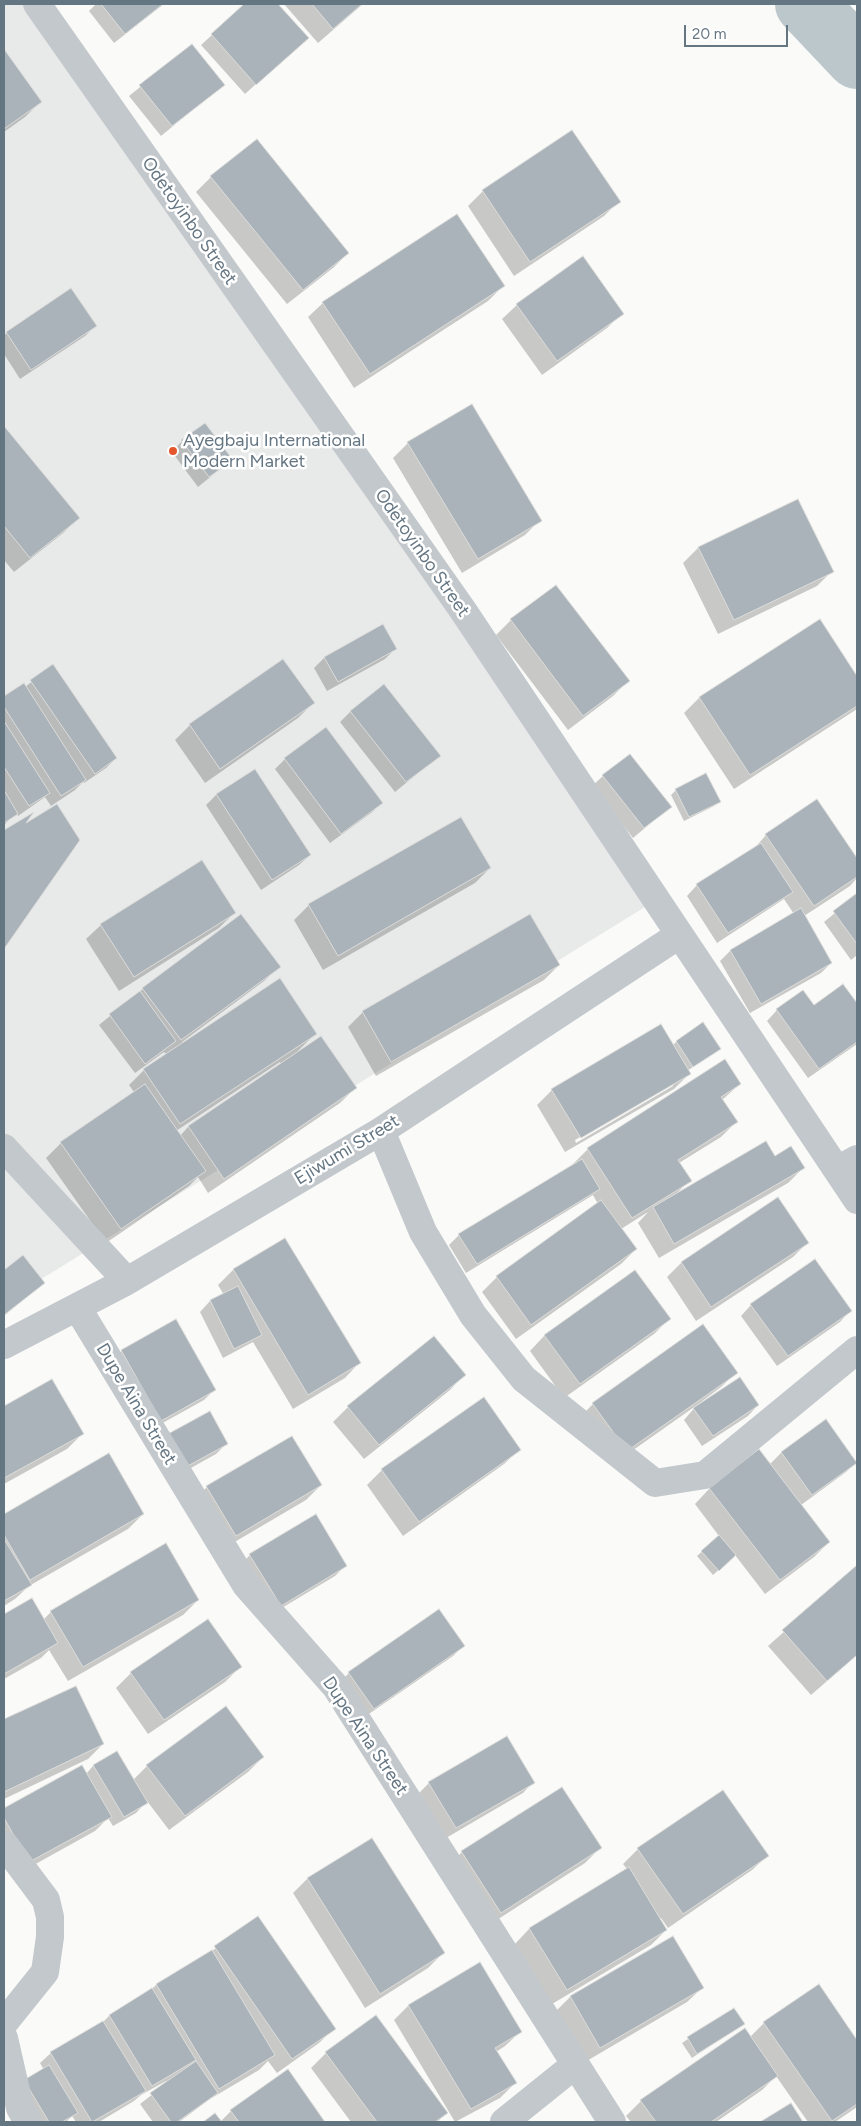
<!DOCTYPE html>
<html>
<head>
<meta charset="utf-8">
<style>
  body { margin:0 }
  #map { position:relative; width:861px; height:2126px; overflow:hidden; background:#fafaf8; font-family:Figtree,sans-serif }
  canvas { display:block }
  .frame { position:absolute; inset:0; border:5px solid #657683; pointer-events:none }
  .scale { position:absolute; left:684px; top:25px; width:104px; height:22px; box-sizing:border-box; border:2px solid #657683; border-top:0; padding-left:6px; font-size:15px; line-height:18px; white-space:nowrap; color:#657683; -webkit-text-stroke:4px #fff; paint-order:stroke }
</style>
</head>
<body>
<div id="map">
<canvas width="861" height="2126"></canvas>
<div class="frame"></div>
<div class="scale">20 m</div>
</div>
<script>
const c = document.querySelector('canvas').getContext('2d');
c.lineJoin = 'round';
function paint(path, color) {
  c.fillStyle = color;
  c.fill(path, 'evenodd');
}
function shape(rows) {
  const path = new Path2D();
  for (const r of rows) {
    path.moveTo(r[0], r[1]);
    for (let i = 2; i < r.length; i += 2) path.lineTo(r[i], r[i + 1]);
  }
  return path;
}
function stroke(path, color, width, dash) {
  c.strokeStyle = color;
  c.lineWidth = width;
  c.lineCap = dash ? 'butt' : 'round';
  c.setLineDash(dash || []);
  c.stroke(path);
}
function write(font, color, halo, rows, align = 'center') {
  c.font = font + ' Figtree,sans-serif';
  c.lineWidth = 5;
  c.setLineDash([]);
  c.textBaseline = 'middle';
  c.strokeStyle = halo;
  c.fillStyle = color;
  for (const [text, x, y, turn = 0] of rows) {
    c.save();
    c.translate(x, y);
    c.rotate((+turn || 0) * Math.PI / 180);
    c.textAlign = isNaN(turn) ? turn : align;
    if (halo) c.strokeText(text, 0, 0);
    c.fillText(text, 0, 0);
    c.restore();
  }
}
const built = shape([
  [4,4,25,4,658,899,4,1302]
]);
const shadow = shape([
  [96,4,164,4,114,43,89,11],
  [246,4,276,4,307,38,245,94,201,45],
  [284,4,363,4,318,43],
  [192,45,223,85,161,136,129,96],
  [4,51,40,102,25,117,4,132],
  [572,132,619,201,604,216,514,276,468,206,483,191],
  [211,177,348,253,333,268,287,304,196,192],
  [503,286,488,301,354,388,308,317,323,303],
  [517,305,622,313,607,328,542,375,502,319],
  [95,326,85,336,20,379,4,354,4,335,7,333],
  [4,428,78,518,63,533,14,572,4,560],
  [182,441,231,460,198,487,172,452],
  [408,443,540,520,525,535,462,573,393,458],
  [798,501,832,571,817,586,718,634,683,563,698,548],
  [511,620,628,681,613,696,568,730,496,635],
  [819,621,857,679,857,709,734,789,684,713,699,698],
  [383,626,396,648,385,659,327,691,314,668,324,658],
  [283,661,313,703,298,718,205,783,175,740,190,725],
  [52,666,116,758,106,768,84,783,83,782,75,790,51,806,45,797,18,816,16,813,4,825,4,697,24,685,25,687],
  [350,712,439,756,395,792,340,722],
  [285,759,382,803,371,813,330,843,275,769],
  [255,771,310,855,299,865,261,890,206,805,216,795],
  [603,776,670,807,633,838,592,786],
  [676,790,719,802,714,806,684,821,671,795],
  [817,801,857,860,857,878,850,886,804,916,831,963,821,973,750,1013,720,961,730,951,794,914,784,899,717,943,687,896,697,885,752,851,766,835],
  [29,816,22,827,78,840,4,946,4,832],
  [460,819,490,868,475,883,323,970,294,920,309,905],
  [857,895,857,955,851,960,824,922],
  [234,913,219,928,119,991,86,939,101,925],
  [559,965,544,980,376,1076,348,1027,363,1012],
  [279,967,264,981,182,1042,183,1044,316,1033,298,1051,355,1088,340,1103,208,1193,198,1177,189,1186,106,1243,46,1158,61,1143,134,1092,129,1085,144,1070,167,1055,164,1052,135,1073,99,1025,143,989],
  [280,1062,281,1064,188,1127,180,1136,176,1131],
  [843,985,857,1005,857,1044,808,1078,767,1021,777,1010,813,1007],
  [676,1042,719,1049,687,1071,689,1074,674,1089,565,1152,537,1105,552,1090,672,1046],
  [673,1083,673,1086,576,1143,575,1140],
  [740,1084,722,1100,736,1122,721,1137,679,1163,690,1180,676,1194,774,1158,803,1168,788,1183,659,1258,638,1223,648,1212,621,1229,636,1249,621,1264,516,1339,482,1292,497,1277,598,1204,593,1195,466,1273,449,1245,459,1235,574,1165,573,1164,588,1149],
  [284,1239,359,1363,345,1378,293,1409,253,1342,223,1358,200,1312,210,1301,224,1295,218,1285,233,1270],
  [808,1242,793,1257,696,1321,667,1277,682,1262],
  [23,1257,43,1283,4,1316,4,1272],
  [814,1261,850,1311,840,1322,777,1366,741,1316,751,1305],
  [635,1272,669,1319,654,1334,564,1398,530,1351,544,1336],
  [122,1351,214,1390,204,1400,150,1430,111,1361],
  [736,1373,721,1387,697,1405,698,1407,758,1405,748,1416,702,1446,684,1420,697,1405,612,1465,578,1419,593,1404],
  [464,1375,450,1390,364,1459,333,1422,348,1407],
  [52,1380,82,1434,67,1449,4,1484,4,1407],
  [210,1413,227,1443,216,1454,173,1478],
  [825,1421,856,1462,846,1472,801,1505,829,1542,814,1557,765,1594,735,1555,713,1575,697,1556,719,1536,695,1504,709,1489,759,1451,769,1465,781,1453],
  [292,1437,321,1485,306,1500,221,1550,192,1502,207,1487],
  [519,1450,504,1464,403,1536,367,1485,382,1470],
  [108,1455,143,1514,128,1529,29,1586,15,1599,4,1606,4,1516],
  [250,1555,346,1565,335,1576,270,1615,240,1565],
  [857,1567,857,1655,811,1695,768,1646],
  [31,1599,43,1620,51,1612,198,1600,183,1615,68,1681,49,1650,41,1658,4,1679,4,1615],
  [208,1620,240,1667,225,1682,148,1734,116,1688,131,1673],
  [463,1646,453,1656,363,1718,339,1683,349,1673],
  [75,1687,103,1744,88,1759,4,1799,4,1721],
  [116,1753,133,1780,147,1766,263,1757,248,1772,169,1830,147,1801,136,1813,113,1826,108,1818,95,1831,14,1876,4,1859,4,1810,82,1767,86,1774,93,1766],
  [533,1782,523,1793,446,1838,419,1793,429,1783],
  [600,1848,585,1863,486,1927,447,1867,462,1852],
  [638,1849,767,1856,752,1870,668,1928,661,1918,659,1919,666,1930,651,1945,552,2004,515,1944,529,1929,627,1869,623,1864],
  [307,1879,443,1953,428,1968,365,2008,293,1893],
  [257,1918,334,2028,319,2043,277,2073,268,2061,259,2070,210,2099,179,2122,153,2122,140,2104,167,2083,166,2081,141,2095,134,2101,99,2122,76,2122,72,2116,66,2122,33,2122,15,2091,44,2070,40,2063,51,2053,102,2023,109,2016,150,1991,156,1985,208,1954],
  [673,1938,702,1988,687,2002,585,2062,555,2012,570,1997],
  [819,1986,857,2042,857,2107,835,2122,808,2122,776,2076,762,2090,716,2122,631,2122,626,2116,641,2101,750,2037,764,2023],
  [408,2006,520,2032,505,2046,496,2052,515,2083,500,2098,455,2122,394,2020],
  [734,2009,743,2024,692,2058,682,2043],
  [326,2053,447,2113,437,2122,351,2122,311,2068],
  [288,2071,324,2122,205,2122,215,2115,220,2122,231,2111]
]);
const river = shape([
  [806,4,857,58]
]);
const building = shape([
  [101,4,163,4,125,34,101,4],
  [244,4,278,4,309,38,256,85,211,34,244,4],
  [312,4,362,4,333,29,312,4],
  [192,44,225,85,172,126,139,85,192,44],
  [4,49,42,102,4,129,4,49],
  [572,130,621,202,530,262,482,190,572,130],
  [257,139,349,253,303,290,210,176,257,139],
  [457,214,505,286,370,374,322,302,457,214],
  [583,256,624,314,557,361,516,304,583,256],
  [71,288,97,326,31,370,6,332,71,288],
  [472,404,542,521,478,559,407,442,472,404],
  [205,423,233,460,209,477,181,440,205,423],
  [4,426,80,518,30,558,4,526,4,426],
  [798,499,834,572,734,620,698,547,798,499],
  [556,585,630,681,583,716,510,619,556,585],
  [820,619,857,676,857,706,750,775,699,697,820,619],
  [383,624,397,649,338,682,324,657,383,624],
  [283,659,315,703,220,769,189,724,283,659],
  [53,664,117,758,95,774,30,680,53,664],
  [24,683,86,780,61,796,4,707,4,696,24,683],
  [384,684,441,756,406,782,350,711,384,684],
  [4,721,50,793,29,806,4,767,4,721],
  [326,727,383,803,341,834,284,758,326,727],
  [630,754,672,807,644,828,602,775,630,754],
  [255,769,311,855,272,880,216,794,255,769],
  [706,773,721,802,689,817,675,789,706,773],
  [4,790,18,814,4,823,4,790],
  [817,799,857,858,857,877,814,906,765,834,817,799],
  [57,804,80,840,4,949,4,830,34,812,26,823,57,804],
  [461,817,491,868,338,956,308,904,461,817],
  [761,843,793,892,728,933,696,884,761,843],
  [202,860,236,913,134,977,100,924,202,860],
  [857,893,857,944,833,911,857,893],
  [801,908,832,963,761,1004,730,950,801,908],
  [241,914,281,967,181,1040,142,988,241,914],
  [530,914,560,965,391,1062,362,1011,530,914],
  [280,978,317,1034,180,1124,143,1069,280,978],
  [843,984,857,1003,857,1042,819,1069,776,1009,803,990,814,1005,843,984],
  [140,991,176,1041,145,1064,109,1014,140,991],
  [703,1022,721,1049,693,1067,676,1041,703,1022],
  [661,1024,691,1074,581,1138,551,1089,661,1024],
  [321,1036,357,1088,224,1179,188,1126,321,1036],
  [725,1059,741,1084,721,1097,738,1122,678,1160,692,1181,632,1218,587,1148,725,1059],
  [145,1084,206,1171,121,1229,60,1142,145,1084],
  [766,1141,775,1156,791,1146,805,1168,674,1244,653,1207,766,1141],
  [582,1159,600,1189,477,1264,458,1234,582,1159],
  [778,1197,809,1243,711,1307,681,1262,778,1197],
  [601,1200,637,1249,531,1325,496,1276,601,1200],
  [285,1238,361,1363,308,1395,233,1269,285,1238],
  [23,1255,45,1283,4,1315,4,1270,23,1255],
  [815,1259,852,1311,788,1356,750,1304,815,1259],
  [635,1270,671,1319,580,1384,544,1335,635,1270],
  [238,1286,262,1335,234,1349,210,1300,238,1286],
  [176,1319,216,1390,161,1421,121,1350,176,1319],
  [703,1324,738,1373,627,1451,592,1403,703,1324],
  [434,1336,466,1375,379,1445,347,1406,434,1336],
  [740,1377,759,1405,713,1436,693,1408,740,1377],
  [52,1379,84,1434,4,1478,4,1406,52,1379],
  [484,1397,521,1450,419,1522,381,1469,484,1397],
  [210,1411,228,1444,184,1468,166,1435,210,1411],
  [826,1419,857,1463,812,1495,781,1452,826,1419],
  [292,1436,322,1485,236,1536,206,1486,292,1436],
  [759,1449,830,1542,780,1580,709,1488,759,1449],
  [109,1453,144,1514,30,1580,4,1535,4,1514,109,1453],
  [316,1514,347,1566,281,1606,249,1554,316,1514],
  [719,1535,736,1555,719,1571,701,1551,719,1535],
  [4,1539,32,1585,4,1601,4,1539],
  [166,1543,199,1600,83,1667,50,1611,166,1543],
  [857,1565,857,1655,827,1681,782,1630,857,1565],
  [32,1598,58,1643,4,1674,4,1614,32,1598],
  [439,1609,465,1646,374,1709,348,1672,439,1609],
  [208,1619,242,1667,164,1720,130,1672,208,1619],
  [76,1686,104,1744,4,1792,4,1719,76,1686],
  [226,1706,264,1757,185,1816,146,1765,226,1706],
  [507,1736,535,1783,456,1828,428,1782,507,1736],
  [117,1751,148,1803,124,1817,93,1765,117,1751],
  [82,1765,112,1817,29,1862,4,1818,4,1808,82,1765],
  [562,1787,602,1848,501,1913,461,1851,562,1787],
  [723,1790,769,1856,683,1914,637,1848,723,1790],
  [372,1838,445,1953,380,1994,307,1878,372,1838],
  [629,1867,667,1930,567,1990,529,1928,629,1867],
  [258,1916,336,2029,292,2059,214,1946,258,1916],
  [673,1936,704,1988,600,2048,570,1996,673,1936],
  [212,1950,275,2055,219,2089,156,1984,212,1950],
  [480,1962,522,2032,495,2048,517,2083,471,2109,408,2005,480,1962],
  [819,1984,857,2040,857,2104,832,2121,763,2022,819,1984],
  [152,1988,196,2060,152,2086,109,2015,152,1988],
  [734,2008,745,2024,697,2054,687,2037,734,2008],
  [376,2015,448,2113,435,2122,377,2122,325,2052,376,2015],
  [103,2021,146,2091,92,2122,50,2052,103,2021],
  [745,2028,778,2076,711,2122,656,2122,640,2100,745,2028],
  [196,2061,218,2093,177,2122,171,2122,150,2093,196,2061],
  [49,2065,78,2113,62,2122,49,2122,24,2080,49,2065],
  [288,2069,325,2122,239,2122,230,2110,288,2069],
  [791,2103,803,2122,760,2122,791,2103],
  [215,2113,222,2122,203,2122,215,2113]
]);
const minor = shape([
  [37,4,462,609,857,1200],
  [381,1131,423,1232,473,1315,524,1379,655,1483,705,1475,857,1350],
  [4,1148,127,1281],
  [837,1170,857,1159],
  [77,1307,246,1585,336,1687,612,2122],
  [4,1345,127,1281,381,1131,679,935],
  [4,1844,46,1900,50,1917,50,1937,45,1972,4,2023],
  [4,2038,20,2108,28,2122],
  [504,2122,576,2064]
]);
const markers = [
  [173,451,5,"#e4572e"]
];
const streetNames = [
  ["Odetoyinbo Street",189,221,55],
  ["Odetoyinbo Street",422,553,55],
  ["Ejiwumi Street",347,1150,-31],
  ["Dupe Aina Street",136,1404,59],
  ["Dupe Aina Street",365,1736,56]
];
const poiNames = [
  ["Ayegbaju International",183,441],
  ["Modern Market",183,462]
];
paint(built, '#e8e9e9');
paint(shadow, '#0003');
stroke(river, '#bbc7cb', 62);
paint(building, '#aab3b9');
stroke(building, '#dcdcda', 1);
stroke(minor, '#c3c8cc', 28);
for (const [x, y, r, color] of markers) {
  const dot = new Path2D();
  dot.arc(x, y, r, 0, 2 * Math.PI);
  c.fillStyle = color;
  c.fill(dot);
  stroke(dot, '#fff', 2);
}
write('18px', '#657683', '#fff', streetNames);
write('18px', '#657683', '#fff', poiNames, 'left');
</script>
</body>
</html>
